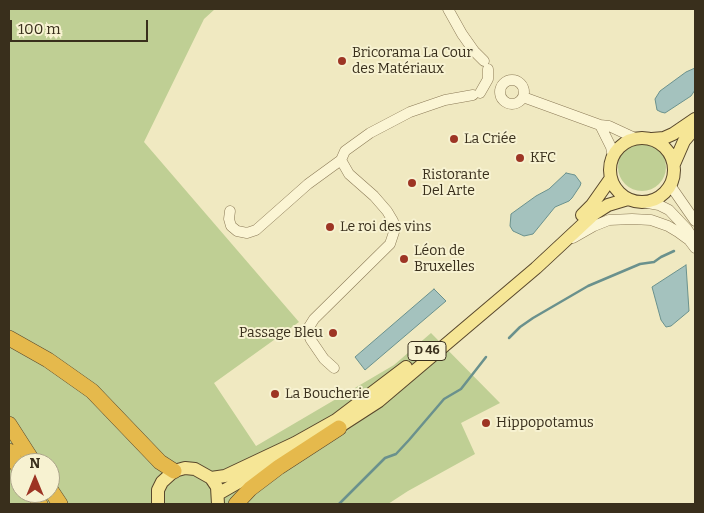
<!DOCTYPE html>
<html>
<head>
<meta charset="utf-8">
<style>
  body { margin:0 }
  #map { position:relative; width:704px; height:513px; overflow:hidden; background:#f0e9c1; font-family:Bitter,serif }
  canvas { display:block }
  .frame { position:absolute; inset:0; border:10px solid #392f1c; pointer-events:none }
  .north { position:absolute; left:10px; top:453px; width:50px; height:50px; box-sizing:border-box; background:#f7f2d1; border:1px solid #aba489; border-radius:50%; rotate:0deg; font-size:14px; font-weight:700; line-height:20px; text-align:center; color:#392f1c }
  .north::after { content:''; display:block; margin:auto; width:18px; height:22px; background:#9d3524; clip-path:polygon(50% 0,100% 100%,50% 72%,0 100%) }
  .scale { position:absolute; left:10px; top:20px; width:138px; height:22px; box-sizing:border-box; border:2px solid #392f1c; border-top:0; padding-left:6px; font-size:15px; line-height:18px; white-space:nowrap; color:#392f1c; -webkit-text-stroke:4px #f7f2d1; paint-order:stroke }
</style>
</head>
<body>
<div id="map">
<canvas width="704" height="513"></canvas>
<div class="frame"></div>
<div class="north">N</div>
<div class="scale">100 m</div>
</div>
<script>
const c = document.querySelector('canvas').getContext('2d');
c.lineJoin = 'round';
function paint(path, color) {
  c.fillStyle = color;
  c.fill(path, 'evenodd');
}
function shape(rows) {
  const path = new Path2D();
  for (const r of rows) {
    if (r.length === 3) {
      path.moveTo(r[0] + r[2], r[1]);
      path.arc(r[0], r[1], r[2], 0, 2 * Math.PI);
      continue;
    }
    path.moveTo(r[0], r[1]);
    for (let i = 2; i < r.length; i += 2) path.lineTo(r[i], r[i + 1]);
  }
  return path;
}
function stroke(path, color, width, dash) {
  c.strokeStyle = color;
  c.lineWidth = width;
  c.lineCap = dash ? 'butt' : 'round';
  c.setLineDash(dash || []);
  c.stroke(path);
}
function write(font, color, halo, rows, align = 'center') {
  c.font = font + ' Bitter,serif';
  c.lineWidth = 4;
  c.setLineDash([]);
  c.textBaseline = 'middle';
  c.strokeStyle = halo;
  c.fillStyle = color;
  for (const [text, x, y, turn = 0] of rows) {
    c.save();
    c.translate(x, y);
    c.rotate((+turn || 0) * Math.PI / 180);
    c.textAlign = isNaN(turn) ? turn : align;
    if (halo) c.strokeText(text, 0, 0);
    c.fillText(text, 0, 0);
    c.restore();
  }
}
const green = shape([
  [9,9,215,9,204,19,144,142,299,322,214,383,256,446,394,365,431,333,500,403,461,423,475,454,408,491,388,504,9,504],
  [20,463,50,463,50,493,20,493],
  [642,167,24]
]);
const water = shape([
  [695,68,695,90,691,96,665,113,661,112,657,110,655,99,660,91,686,72,695,68],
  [566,173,575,175,581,183,580,186,572,198,569,201,555,207,533,234,524,236,513,231,510,226,511,214,536,196,549,189,566,173],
  [686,265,689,311,671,326,666,327,661,320,652,287,686,265],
  [434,289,446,301,365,370,355,357,434,289]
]);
const stream = shape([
  [509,338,520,327,533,318,588,286,640,264,654,262,661,257,674,251],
  [339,504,385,458,396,454,409,440,444,399,461,389,486,357]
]);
const minor = shape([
  [448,9,462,34,474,51,484,61],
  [512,92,12],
  [480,93,488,79,488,69],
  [523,97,600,125,609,126,637,139],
  [600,125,611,147,613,157],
  [670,185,695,221],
  [642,202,659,205,669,210,687,229,695,241],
  [230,211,229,219,231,226,237,231,247,233,256,230,308,184,341,160,345,151,370,133,410,112,445,100,473,95],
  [573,238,594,226,609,220,632,219,651,220,668,226,678,232,689,240,695,248],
  [334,368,324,359,311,340,308,333,309,327,314,319,390,244,394,232,393,221,387,211,374,196,349,174,341,160]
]);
const major = shape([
  [642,170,32],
  [652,139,664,138,673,134,695,119],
  [674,164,684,141,695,128],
  [582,215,592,205,611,178],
  [331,432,379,401,536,268,594,214,608,205,628,199],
  [211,478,225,476,295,443,336,420,406,367],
  [218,494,291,452],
  [158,504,158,490,162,482,174,471,185,468,195,469,211,478,217,487,218,504]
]);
const highway = shape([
  [9,338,48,360,92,391,160,462,174,471],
  [9,424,34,463],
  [9,451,20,470],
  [50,489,60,504],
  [34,493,40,504],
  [236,504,250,489,279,467,339,428]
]);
const markers = [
  [342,61,5,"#9d3524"],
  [454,139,5,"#9d3524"],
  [520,158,5,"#9d3524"],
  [412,183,5,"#9d3524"],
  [330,227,5,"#9d3524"],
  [404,259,5,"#9d3524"],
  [333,333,5,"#9d3524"],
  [275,394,5,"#9d3524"],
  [486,423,5,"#9d3524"]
];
const shields = [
  [427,351,38]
];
const shieldNames = [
  ["D 46",427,351]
];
const poiNames = [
  ["Bricorama La Cour",352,53],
  ["des Matériaux",352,69],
  ["La Criée",464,139],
  ["KFC",530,158],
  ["Ristorante",422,175],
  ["Del Arte",422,191],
  ["Le roi des vins",340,227],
  ["Léon de",414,251],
  ["Bruxelles",414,267],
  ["Passage Bleu",323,333,"right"],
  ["La Boucherie",285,394],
  ["Hippopotamus",496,423]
];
paint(green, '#bfcf94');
paint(water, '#a4c2be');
stroke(water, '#6a918d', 1);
stroke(stream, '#6a918d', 2.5);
stroke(minor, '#8b7a57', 11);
stroke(major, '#58472c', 14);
stroke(highway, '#58472c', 16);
stroke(minor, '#fbf5d4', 10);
stroke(major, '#f6e696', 12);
stroke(highway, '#e5b94c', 15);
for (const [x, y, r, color] of markers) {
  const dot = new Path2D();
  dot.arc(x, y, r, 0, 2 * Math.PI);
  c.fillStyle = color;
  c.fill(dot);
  stroke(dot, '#f7f2d1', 2);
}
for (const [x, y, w] of shields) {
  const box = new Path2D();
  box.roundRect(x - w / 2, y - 9.5, w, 19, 4);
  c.fillStyle = '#f7f2d1';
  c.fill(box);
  stroke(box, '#392f1c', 1);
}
write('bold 12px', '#392f1c', null, shieldNames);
write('14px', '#392f1c', '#f7f2d1', poiNames, 'left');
</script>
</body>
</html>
